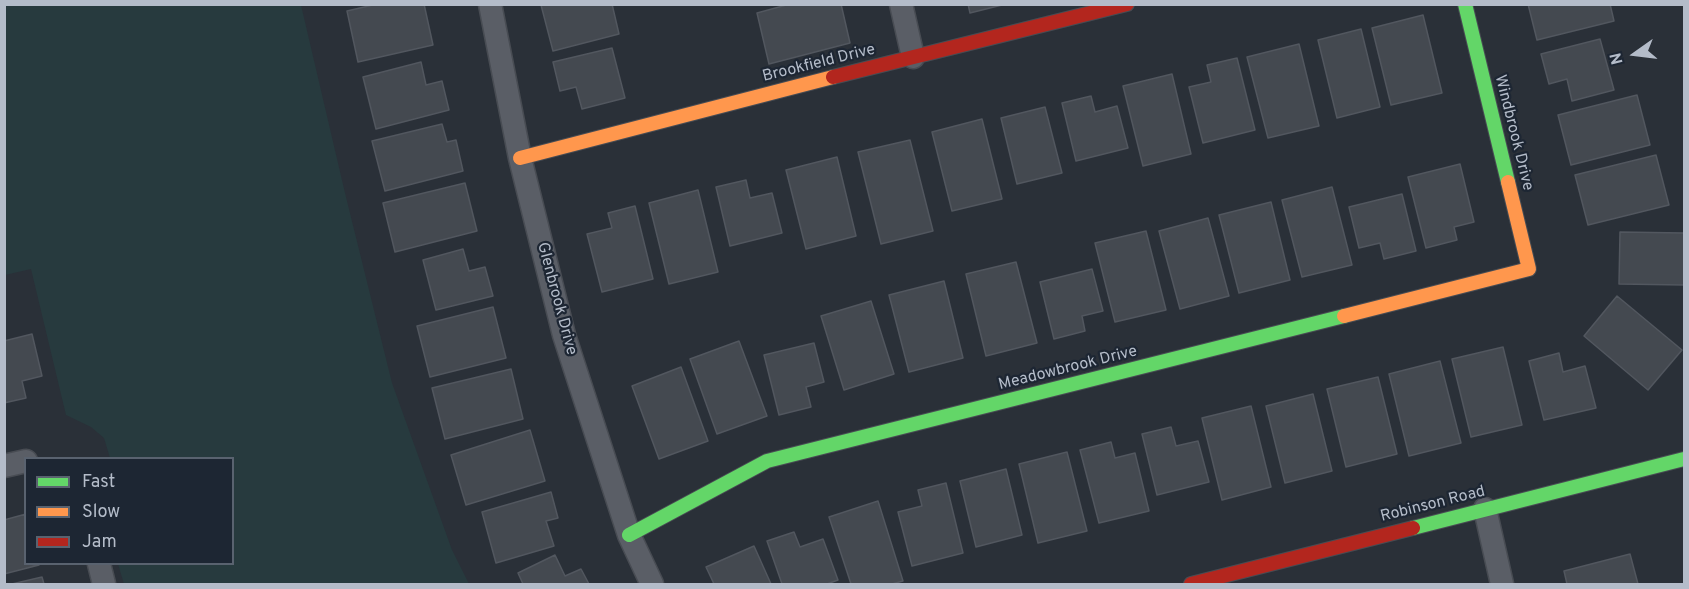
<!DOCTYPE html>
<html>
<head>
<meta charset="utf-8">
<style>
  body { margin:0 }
  #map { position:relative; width:1689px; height:589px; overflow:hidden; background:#2a3038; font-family:Overpass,sans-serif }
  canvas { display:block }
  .frame { position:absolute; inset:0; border:6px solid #b4bcc9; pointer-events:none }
  .legend { position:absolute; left:24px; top:457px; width:210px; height:108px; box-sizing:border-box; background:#1d2633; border:2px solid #59626f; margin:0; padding:8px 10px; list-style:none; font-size:18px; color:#b4bcc9 }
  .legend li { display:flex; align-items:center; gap:12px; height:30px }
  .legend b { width:30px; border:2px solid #59626f }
  .north { position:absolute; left:1605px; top:24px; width:60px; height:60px; -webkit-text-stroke:4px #1d2633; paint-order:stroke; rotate:256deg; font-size:16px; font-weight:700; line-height:24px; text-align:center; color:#b4bcc9 }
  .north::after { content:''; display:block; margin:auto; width:21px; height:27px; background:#b4bcc9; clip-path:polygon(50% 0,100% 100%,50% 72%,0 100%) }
</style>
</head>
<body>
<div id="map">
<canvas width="1689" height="589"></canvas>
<div class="frame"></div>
<ul class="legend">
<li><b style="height:8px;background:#63d668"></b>Fast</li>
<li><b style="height:8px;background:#ff974d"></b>Slow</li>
<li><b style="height:8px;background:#b3261e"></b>Jam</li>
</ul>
<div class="north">N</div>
</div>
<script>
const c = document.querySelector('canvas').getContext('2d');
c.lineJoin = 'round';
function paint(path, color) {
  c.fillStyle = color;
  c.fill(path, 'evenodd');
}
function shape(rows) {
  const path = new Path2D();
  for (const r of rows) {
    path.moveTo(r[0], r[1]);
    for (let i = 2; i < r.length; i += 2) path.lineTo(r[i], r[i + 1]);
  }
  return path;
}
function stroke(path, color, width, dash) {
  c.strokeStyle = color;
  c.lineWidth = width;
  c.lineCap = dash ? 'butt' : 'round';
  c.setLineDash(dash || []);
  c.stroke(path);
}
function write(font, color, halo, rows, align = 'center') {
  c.font = font + ' Overpass,sans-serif';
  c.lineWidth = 4.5;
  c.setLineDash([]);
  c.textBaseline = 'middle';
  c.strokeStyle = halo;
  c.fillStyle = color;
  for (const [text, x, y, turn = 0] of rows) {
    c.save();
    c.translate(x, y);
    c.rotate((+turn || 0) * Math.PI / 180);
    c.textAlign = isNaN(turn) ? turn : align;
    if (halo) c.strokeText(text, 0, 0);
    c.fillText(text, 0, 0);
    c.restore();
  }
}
const green = shape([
  [4,5,301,5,345,193,392,383,452,550,469,584,124,584,118,564,232,564,232,458,110,458,104,438,91,427,66,415,31,269,5,275]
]);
const building = shape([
  [377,4,424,4,433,45,358,62,347,11,377,4],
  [612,4,619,34,553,51,541,5,612,4],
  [790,4,841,4,850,43,769,64,757,13,790,4],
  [968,4,1006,4,970,13,968,4],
  [1528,4,1610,4,1614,21,1537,40,1528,4],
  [1423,15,1442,93,1391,105,1372,28,1423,15],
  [1361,29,1380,107,1337,118,1318,40,1361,29],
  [1600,39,1614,90,1572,101,1567,79,1549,84,1541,54,1600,39],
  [1299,44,1319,126,1268,138,1247,57,1299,44],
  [612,48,625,98,582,109,576,87,560,91,553,62,612,48],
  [1237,58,1255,130,1203,143,1189,87,1211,82,1207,65,1237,58],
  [421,62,426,85,442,81,449,110,376,129,363,77,421,62],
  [1172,74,1191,154,1143,166,1123,86,1172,74],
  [1637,95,1650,145,1571,165,1558,115,1637,95],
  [1091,96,1095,112,1117,106,1128,148,1076,161,1062,103,1091,96],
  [1045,107,1062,173,1017,184,1001,118,1045,107],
  [982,119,1002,199,952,211,932,132,982,119],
  [442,124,447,142,456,140,463,171,385,191,372,141,442,124],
  [910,140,933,231,881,244,858,152,910,140],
  [1656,155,1669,205,1588,225,1575,175,1656,155],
  [837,157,856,236,806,249,786,170,837,157],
  [1460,164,1474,222,1454,227,1457,240,1426,248,1408,177,1460,164],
  [746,180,750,198,772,193,782,233,730,246,716,187,746,180],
  [465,183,477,231,395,252,383,203,465,183],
  [1332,187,1352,265,1302,277,1282,200,1332,187],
  [698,190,718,272,669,284,649,203,698,190],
  [1402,194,1416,251,1384,259,1380,243,1359,248,1349,207,1402,194],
  [1271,202,1290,280,1239,293,1219,215,1271,202],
  [635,206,653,279,602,292,587,234,612,228,608,213,635,206],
  [1208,218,1229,296,1180,309,1159,231,1208,218],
  [1146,231,1166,310,1115,322,1095,243,1146,231],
  [1620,232,1684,233,1684,285,1619,284,1620,232],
  [463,249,469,271,485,267,493,296,436,310,423,260,463,249],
  [1016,262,1037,343,986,356,966,274,1016,262],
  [1092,269,1103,311,1082,316,1085,331,1054,339,1040,282,1092,269],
  [944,281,963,358,909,372,889,295,944,281],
  [1617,296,1682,350,1648,390,1584,336,1617,296],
  [871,301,894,374,844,390,821,316,871,301],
  [493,307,506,358,430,377,417,326,493,307],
  [32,334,42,376,22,381,26,398,4,403,4,341,32,334],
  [739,341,767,416,717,434,690,359,739,341],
  [814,343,824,382,806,387,811,407,779,415,764,355,814,343],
  [1503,347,1522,425,1471,437,1452,359,1503,347],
  [1559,353,1563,372,1585,366,1596,408,1544,420,1529,361,1559,353],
  [1440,361,1461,443,1409,456,1389,374,1440,361],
  [681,367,708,441,659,459,632,386,681,367],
  [511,369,523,419,445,439,432,388,511,369],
  [1378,377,1397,454,1346,467,1327,389,1378,377],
  [1313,394,1332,471,1285,483,1266,406,1313,394],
  [1251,406,1271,487,1222,500,1202,418,1251,406],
  [1171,427,1176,446,1198,441,1209,482,1157,495,1142,434,1171,427],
  [530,430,545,481,466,505,451,455,530,430],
  [1111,442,1115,458,1135,453,1149,511,1099,523,1080,450,1111,442],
  [1067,452,1087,531,1038,543,1019,464,1067,452],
  [1006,469,1022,535,976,547,960,481,1006,469],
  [946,483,963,553,912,566,898,512,922,506,918,490,946,483],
  [551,492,558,518,546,521,554,546,496,563,482,512,551,492],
  [878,501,903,581,892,584,851,584,829,517,878,501],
  [26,514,26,564,39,565,4,574,4,520,26,514],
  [794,532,800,547,823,539,838,580,827,584,782,584,767,541,794,532],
  [754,546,771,584,714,584,706,567,754,546],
  [1630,554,1638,584,1567,584,1564,571,1630,554],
  [555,555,565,576,581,569,589,584,523,584,518,573,555,555],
  [42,577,44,584,12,584,42,577]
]);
const street = shape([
  [490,4,520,158,564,335,629,535,652,584],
  [901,4,913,57],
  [4,466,26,461],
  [1485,509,1502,584],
  [99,564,104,584]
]);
const fast = shape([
  [1465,4,1508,182],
  [1413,528,1684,459],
  [629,535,767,461,1344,316]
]);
const slow = shape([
  [520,158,833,77],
  [1344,316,1529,269,1508,182]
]);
const jam = shape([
  [833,77,1127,4],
  [1191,584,1413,528]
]);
const streetNames = [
  ["Brookfield Drive",819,64,-14],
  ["Windbrook Drive",1513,133,76],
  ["Glenbrook Drive",556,299,75],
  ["Meadowbrook Drive",1068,369,-14],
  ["Robinson Road",1433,505,-14]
];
paint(green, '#273a3e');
paint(building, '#444950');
stroke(building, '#52575f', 1.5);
stroke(street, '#484c53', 25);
stroke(fast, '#484c53', 16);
stroke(slow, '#484c53', 16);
stroke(jam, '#484c53', 16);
stroke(street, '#5a5e66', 22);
stroke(fast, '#63d668', 14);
stroke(slow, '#ff974d', 14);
stroke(jam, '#b3261e', 14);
write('16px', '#b4bcc9', '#1d2633', streetNames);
</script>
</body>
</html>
